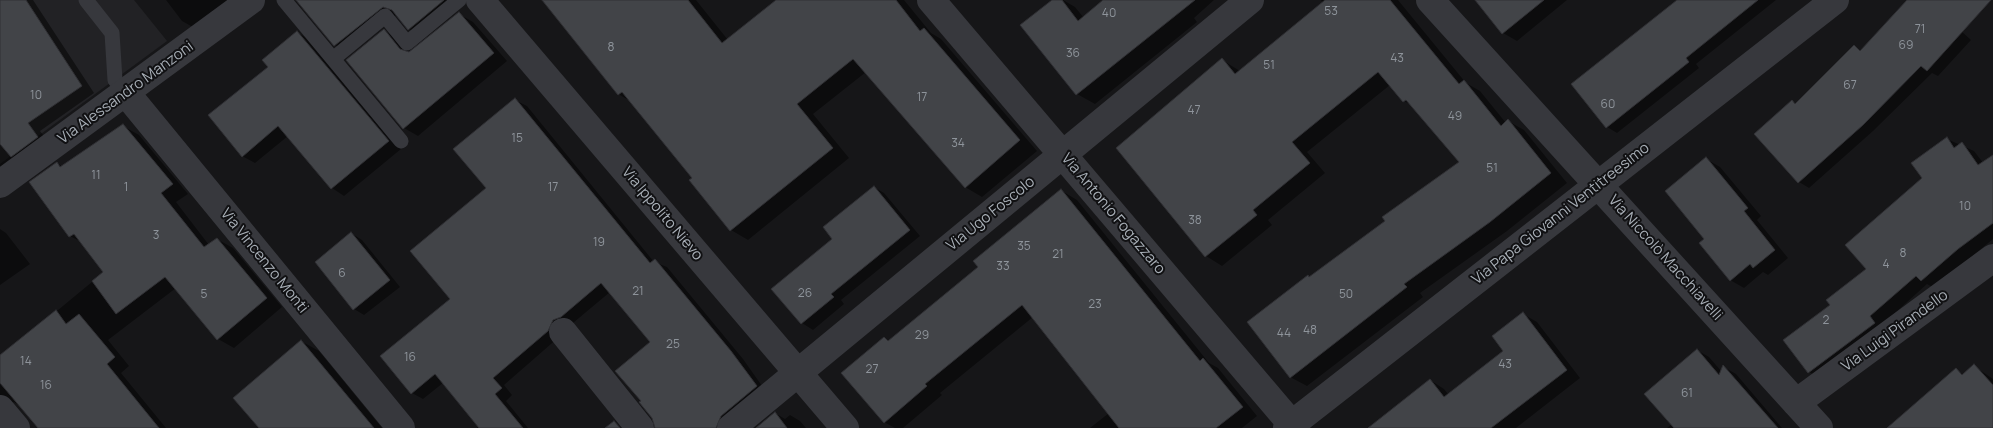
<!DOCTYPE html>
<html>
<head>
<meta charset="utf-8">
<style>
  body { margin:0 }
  canvas { display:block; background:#161618 }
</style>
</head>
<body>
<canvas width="1993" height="428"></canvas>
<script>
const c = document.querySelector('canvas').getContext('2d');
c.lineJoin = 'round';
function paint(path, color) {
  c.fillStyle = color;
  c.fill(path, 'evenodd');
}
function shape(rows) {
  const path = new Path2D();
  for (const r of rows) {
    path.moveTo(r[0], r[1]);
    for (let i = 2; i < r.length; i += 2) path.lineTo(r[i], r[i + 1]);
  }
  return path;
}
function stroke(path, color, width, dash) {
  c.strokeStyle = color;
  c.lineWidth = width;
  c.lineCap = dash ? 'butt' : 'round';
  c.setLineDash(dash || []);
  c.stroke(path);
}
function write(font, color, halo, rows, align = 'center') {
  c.font = font + ' Manrope,sans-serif';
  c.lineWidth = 4;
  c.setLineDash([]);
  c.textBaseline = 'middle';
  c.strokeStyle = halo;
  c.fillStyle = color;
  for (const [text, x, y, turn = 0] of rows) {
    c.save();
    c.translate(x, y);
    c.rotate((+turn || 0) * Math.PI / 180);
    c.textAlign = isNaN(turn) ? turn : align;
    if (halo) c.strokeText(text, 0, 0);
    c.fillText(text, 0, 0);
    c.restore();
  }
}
const built = shape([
  [0,0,134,0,167,41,0,164]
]);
const shadow = shape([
  [0,0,33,0,94,93,40,131,50,144,0,180],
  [166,0,238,0,198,30,182,21],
  [309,0,455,0,423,37,409,29,397,14,349,53,335,45],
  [544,0,696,0,728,40,778,0,904,0,931,33,941,39,1037,151,982,197,965,187,866,72,813,114,849,158,748,240,731,230,694,178,632,102,618,94],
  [1054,0,1063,0,1075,7,1084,18,1105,0,1214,0,1194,18,1197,22,1095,104,1077,94],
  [1321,0,1398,0,1466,83,1480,91,1506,123,1508,121,1524,130,1567,183,1507,231,1420,293,1423,297,1307,386,1290,377,1310,278,1387,222,1461,162,1413,106,1404,101,1390,85,1307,152,1325,173,1268,220,1272,225,1222,266,1206,256,1117,148,1222,60,1240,71,1323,3],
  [1477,0,1567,0,1517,41,1503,33],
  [1679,0,1776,0,1696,64,1699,68,1617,133,1607,127],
  [1908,0,1927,0,1971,40,1938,76,1932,73,1873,131,1809,188,1799,182,1792,101,1796,104,1854,47,1861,51],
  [459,14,473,22,507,61,418,136,404,128,384,31,398,39,410,53],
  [297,32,310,40,401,149,344,196,332,188,288,136,255,163,242,156,269,67],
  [515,100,527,106,654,262,667,267,743,359,767,393,728,428,656,428,652,342,610,292,573,323,565,326,559,337,504,385,512,395,506,401,528,428,477,428,479,426,443,383,423,399,412,393,452,299],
  [123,126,139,135,188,194,176,202,209,245,217,239,233,248,282,307,234,348,218,339,176,288,108,340,129,366,121,373,166,428,54,428,14,402,6,405,0,418,0,358,104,272,83,243,70,236,57,163,63,167],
  [1947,139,1974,151,1984,164,1993,155,1993,239,1934,288,1927,284,1822,379,1809,372,1832,305,1867,269],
  [1706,159,1720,167,1761,216,1757,220,1788,258,1768,275,1763,272,1744,288,1730,280,1706,239],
  [874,187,884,193,920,236,841,300,844,304,813,330,802,323,773,289,834,239],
  [1062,191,1077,200,1209,363,1218,368,1257,416,1242,428,1090,428,1109,413,1033,317,940,393,942,395,903,428,895,428,884,422,885,339,890,342,979,267],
  [0,229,6,233,30,264,0,285],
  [351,233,362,240,400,287,364,315,354,309],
  [1523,314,1537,322,1580,378,1516,428,1377,428,1430,380,1444,389,1448,394,1505,351],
  [301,341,319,351,382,428,260,428],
  [1697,350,1709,357,1722,372,1724,367,1736,374,1782,428,1667,428,1672,424],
  [1974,366,1993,379,1993,428,1888,428,1956,370,1964,375],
  [775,413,785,419,790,415,800,421,806,428,757,428]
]);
const building = shape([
  [0,0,26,0,82,86,28,123,38,137,11,157,0,144,0,0],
  [296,0,444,0,408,30,392,10,383,7,334,46,296,0],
  [542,0,688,0,722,43,776,0,896,0,920,31,924,28,1020,140,965,188,853,59,797,104,833,148,730,231,689,180,692,178,622,92,618,95,542,0],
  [1052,0,1062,0,1078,21,1103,0,1195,0,1076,95,1020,25,1052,0],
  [1325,0,1390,0,1459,84,1464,80,1501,126,1508,119,1551,173,1490,222,1404,284,1407,287,1290,378,1247,322,1308,275,1309,277,1385,221,1382,217,1459,162,1406,100,1403,102,1378,72,1292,142,1310,163,1253,210,1257,215,1205,257,1116,148,1222,58,1235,74,1325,0],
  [1475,0,1544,0,1502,34,1475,0],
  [1677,0,1758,0,1686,58,1689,62,1606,128,1571,84,1677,0],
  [1907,0,1991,0,1927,71,1921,66,1863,125,1798,183,1754,134,1792,100,1795,104,1854,45,1860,51,1907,0],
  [459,12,494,53,403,129,346,60,384,29,400,49,409,52,459,12],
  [297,31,389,141,331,189,278,126,242,157,208,115,268,67,262,60,297,31],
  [515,98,650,263,655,259,731,351,757,386,721,416,716,428,655,428,652,418,639,402,641,401,615,371,650,342,601,283,561,317,553,320,548,331,493,378,502,388,495,394,523,428,479,428,435,374,411,394,380,356,450,299,410,251,486,188,453,149,515,98],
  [123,124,173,184,161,193,204,247,217,238,267,298,217,340,165,277,116,314,92,281,103,272,74,234,69,237,29,182,57,162,60,167,123,124],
  [1947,137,1954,148,1962,142,1978,165,1993,155,1993,223,1958,249,1921,281,1916,276,1870,316,1875,323,1808,373,1783,340,1830,305,1826,300,1866,269,1845,245,1922,178,1911,163,1947,137],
  [1706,157,1748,208,1744,211,1775,250,1753,268,1750,264,1730,281,1699,243,1704,239,1665,191,1706,157],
  [874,186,910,230,831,294,834,297,801,324,771,289,832,239,823,227,874,186],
  [1061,189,1200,361,1203,358,1243,407,1216,428,1119,428,1022,305,925,384,927,386,884,423,841,373,884,337,888,341,978,267,973,261,1061,189],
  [351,232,390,280,353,310,315,262,351,232],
  [56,310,66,324,79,314,115,357,107,364,159,428,38,428,0,383,0,355,56,310],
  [1523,312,1567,370,1491,428,1368,428,1430,379,1444,397,1503,351,1492,336,1523,312],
  [301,340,374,428,259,428,233,398,301,340],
  [1697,349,1719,375,1723,365,1778,428,1674,428,1644,394,1697,349],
  [1974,364,1993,385,1993,428,1887,428,1956,368,1962,375,1974,364],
  [775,412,787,428,756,428,775,412],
  [614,421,620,428,605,428,614,421]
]);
const lane = shape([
  [86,0,112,33,115,80,126,93],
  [284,0,333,59,385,16,407,43,459,0],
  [333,59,401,141]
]);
const street = shape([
  [480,0,845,428],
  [931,0,1295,428],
  [1430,0,1819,428],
  [126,93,401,428],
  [0,184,251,0],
  [563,332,640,428],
  [1796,403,1993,258],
  [0,409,16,428],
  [731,428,1250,0],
  [1287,428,1835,0]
]);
const numberNames = [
  ["53",1331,12],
  ["40",1109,14],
  ["71",1920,30],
  ["69",1906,46],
  ["8",611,48],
  ["36",1073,54],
  ["43",1397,59],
  ["51",1269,66],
  ["67",1850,86],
  ["10",36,96],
  ["17",922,98],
  ["60",1608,105],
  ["47",1194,111],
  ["49",1455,117],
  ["15",517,139],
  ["34",958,144],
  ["51",1492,169],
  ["11",96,176],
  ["1",126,188],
  ["17",553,188],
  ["10",1965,207],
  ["38",1195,221],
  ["3",156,236],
  ["19",599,243],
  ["35",1024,247],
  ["8",1903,254],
  ["21",1058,255],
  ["4",1886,265],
  ["33",1003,267],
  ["6",342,274],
  ["21",638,292],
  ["26",805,294],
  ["5",204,295],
  ["50",1346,295],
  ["23",1095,305],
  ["2",1826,321],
  ["48",1310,331],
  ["44",1284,334],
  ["29",922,336],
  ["25",673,345],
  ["16",410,358],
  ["14",26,362],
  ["43",1505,365],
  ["27",872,370],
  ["16",46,386],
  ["61",1687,394]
];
const streetNames = [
  ["Via Alessandro Manzoni",126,93,-36],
  ["Via Ippolito Nievo",662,214,50],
  ["Via Ugo Foscolo",991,214,-39],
  ["Via Antonio Fogazzaro",1113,214,50],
  ["Via Papa Giovanni Ventitreesimo",1561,214,-38],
  ["Via Niccolò Macchiavelli",1665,258,48],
  ["Via Vincenzo Monti",264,261,51],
  ["Via Luigi Pirandello",1895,331,-36]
];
paint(built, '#222225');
paint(shadow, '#0007');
paint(building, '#424448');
stroke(building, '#303034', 1);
stroke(lane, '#37383d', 15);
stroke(street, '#37383d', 28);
write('12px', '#8e949b', null, numberNames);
write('15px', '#a8afb7', '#111113', streetNames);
</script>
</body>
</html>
